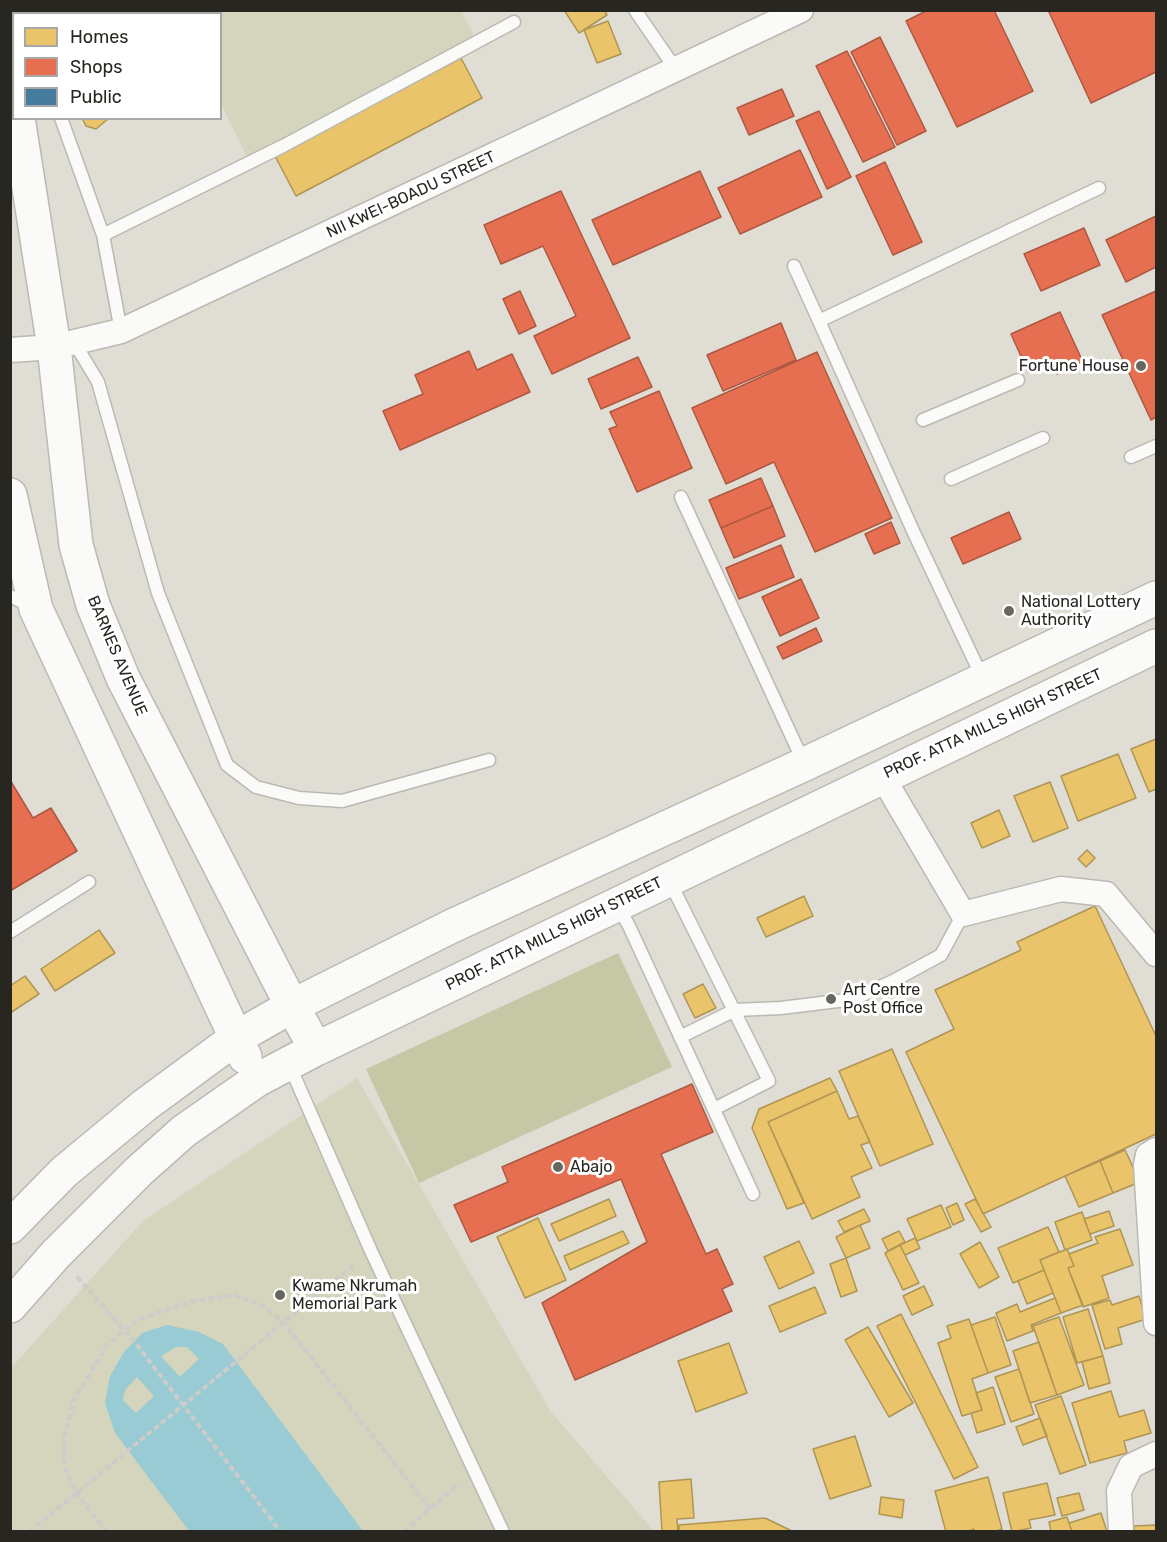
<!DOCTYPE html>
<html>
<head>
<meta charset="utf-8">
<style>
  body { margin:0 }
  #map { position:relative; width:1167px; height:1542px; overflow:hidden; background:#dfddd4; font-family:Rubik,sans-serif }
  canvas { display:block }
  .frame { position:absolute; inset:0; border:12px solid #272620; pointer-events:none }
  .legend { position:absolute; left:12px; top:12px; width:210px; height:108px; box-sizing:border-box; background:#fff; border:2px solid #a9a8a6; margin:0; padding:8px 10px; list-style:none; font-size:18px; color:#272620 }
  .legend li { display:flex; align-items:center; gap:12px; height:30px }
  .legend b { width:30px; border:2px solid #a9a8a6 }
</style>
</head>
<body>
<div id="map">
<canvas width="1167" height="1542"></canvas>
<div class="frame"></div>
<ul class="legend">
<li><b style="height:16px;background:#e9c46a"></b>Homes</li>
<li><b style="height:16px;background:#e76f51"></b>Shops</li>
<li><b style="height:16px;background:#457b9d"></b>Public</li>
</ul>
</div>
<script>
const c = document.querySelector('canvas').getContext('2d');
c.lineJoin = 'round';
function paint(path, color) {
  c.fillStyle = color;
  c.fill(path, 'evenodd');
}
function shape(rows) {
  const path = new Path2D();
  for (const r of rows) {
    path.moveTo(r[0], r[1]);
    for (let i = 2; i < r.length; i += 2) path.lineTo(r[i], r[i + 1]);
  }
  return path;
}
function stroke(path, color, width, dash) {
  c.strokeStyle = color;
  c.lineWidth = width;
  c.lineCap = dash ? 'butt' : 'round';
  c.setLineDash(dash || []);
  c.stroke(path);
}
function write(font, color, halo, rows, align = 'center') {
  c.font = font + ' Rubik,sans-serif';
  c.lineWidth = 6;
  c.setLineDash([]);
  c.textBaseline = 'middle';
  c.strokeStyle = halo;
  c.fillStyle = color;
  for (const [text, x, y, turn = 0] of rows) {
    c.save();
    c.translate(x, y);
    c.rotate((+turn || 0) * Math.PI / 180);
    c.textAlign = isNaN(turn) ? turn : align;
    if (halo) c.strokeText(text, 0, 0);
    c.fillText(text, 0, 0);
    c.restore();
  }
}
const green = shape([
  [173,11,461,11,475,37,247,157,221,104,220,14,174,13],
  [357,1078,551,1412,654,1531,11,1532,11,1368,143,1221]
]);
const forest = shape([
  [618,953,672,1067,419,1183,366,1069]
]);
const water = shape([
  [167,1325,199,1332,223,1344,363,1531,189,1531,115,1433,105,1403,110,1376,124,1352,142,1333],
  [187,1347,199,1359,180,1377,161,1356,176,1347],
  [137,1377,154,1396,136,1413,123,1400,125,1390]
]);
const homes = shape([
  [52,10,108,10,109,14,52,14,52,10],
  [564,10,604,10,607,15,579,33,564,10],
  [608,21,621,54,597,63,584,30,608,21],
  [461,58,482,98,296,196,275,156,461,58],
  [82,118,109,118,96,129,86,126,82,118],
  [1156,739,1156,789,1149,792,1131,749,1156,739],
  [1118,754,1136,798,1078,821,1061,776,1118,754],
  [1050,782,1068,828,1033,842,1014,796,1050,782],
  [999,810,1010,836,982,848,971,823,999,810],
  [1087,850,1095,858,1086,867,1078,859,1087,850],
  [804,896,813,916,766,937,757,918,804,896],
  [1095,906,1156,1036,1156,1134,983,1214,906,1052,954,1029,935,990,1021,950,1017,942,1095,906],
  [99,930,115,953,55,991,41,969,99,930],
  [25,976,39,994,10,1013,10,986,25,976],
  [703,984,716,1008,695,1018,683,994,703,984],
  [892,1049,933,1144,880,1166,839,1071,892,1049],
  [830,1078,837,1091,768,1122,804,1203,787,1209,752,1128,759,1109,830,1078],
  [837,1091,849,1119,858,1116,870,1142,861,1145,872,1168,851,1177,860,1197,812,1219,768,1122,837,1091],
  [1125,1150,1140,1182,1113,1193,1100,1161,1125,1150],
  [1100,1161,1113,1193,1079,1207,1065,1176,1100,1161],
  [609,1199,616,1216,559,1241,551,1224,609,1199],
  [975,1199,991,1227,981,1232,965,1204,975,1199],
  [957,1203,964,1220,953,1225,946,1208,957,1203],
  [941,1205,951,1227,917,1241,907,1219,941,1205],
  [864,1209,870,1221,844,1232,838,1221,864,1209],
  [1109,1211,1114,1226,1090,1234,1084,1219,1109,1211],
  [1082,1212,1092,1240,1065,1250,1055,1222,1082,1212],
  [538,1218,566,1280,525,1298,497,1237,538,1218],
  [860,1225,870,1248,846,1258,836,1237,860,1225],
  [1048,1227,1059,1252,1040,1260,1044,1270,1013,1283,998,1248,1048,1227],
  [1120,1229,1133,1265,1102,1276,1109,1298,1083,1307,1068,1268,1074,1266,1069,1254,1098,1243,1095,1237,1120,1229],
  [623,1231,629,1243,570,1270,564,1256,623,1231],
  [899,1231,905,1242,888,1251,882,1239,899,1231],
  [915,1238,920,1248,905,1255,900,1245,915,1238],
  [799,1241,814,1273,779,1289,764,1257,799,1241],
  [980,1242,999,1277,979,1288,960,1254,980,1242],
  [900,1245,919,1283,903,1290,885,1253,900,1245],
  [1067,1249,1074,1266,1068,1268,1083,1305,1061,1313,1040,1260,1067,1249],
  [846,1258,857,1291,841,1297,830,1264,846,1258],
  [1044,1270,1053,1293,1027,1304,1018,1281,1044,1270],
  [924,1286,933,1305,912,1315,903,1296,924,1286],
  [815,1287,826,1313,780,1332,769,1306,815,1287],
  [1139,1296,1146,1319,1118,1328,1122,1344,1105,1349,1092,1305,1110,1300,1112,1305,1139,1296],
  [1055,1298,1061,1313,1031,1325,1033,1331,1007,1341,996,1313,1017,1304,1020,1312,1055,1298],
  [1088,1309,1103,1356,1077,1363,1063,1317,1088,1309],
  [901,1314,978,1467,954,1479,877,1326,901,1314],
  [995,1317,1011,1365,988,1373,971,1325,995,1317],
  [1059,1317,1084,1385,1057,1395,1033,1326,1059,1317],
  [969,1319,988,1373,972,1379,982,1410,962,1416,938,1343,951,1338,947,1326,969,1319],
  [868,1327,913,1403,889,1417,845,1340,868,1327],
  [1039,1342,1057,1395,1030,1403,1013,1351,1039,1342],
  [729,1343,747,1393,696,1412,678,1361,729,1343],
  [1103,1356,1110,1383,1089,1389,1082,1362,1103,1356],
  [1019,1369,1034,1414,1011,1422,995,1377,1019,1369],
  [993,1387,1005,1424,977,1433,971,1413,982,1410,976,1393,993,1387],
  [1111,1391,1119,1417,1144,1410,1151,1433,1124,1441,1127,1453,1090,1463,1072,1403,1111,1391],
  [1061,1396,1086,1465,1060,1474,1035,1405,1061,1396],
  [1040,1418,1047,1436,1023,1445,1016,1427,1040,1418],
  [855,1436,871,1486,830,1499,813,1449,855,1436],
  [988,1477,1002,1529,994,1532,975,1532,974,1529,965,1532,946,1532,935,1491,988,1477],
  [691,1479,694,1518,677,1519,678,1532,662,1532,659,1482,691,1479],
  [1047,1483,1055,1515,1029,1520,1031,1528,1012,1532,1003,1493,1047,1483],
  [1079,1493,1084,1510,1062,1516,1057,1498,1079,1493],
  [881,1497,904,1500,902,1518,879,1514,881,1497],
  [1101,1513,1107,1532,1072,1532,1069,1523,1101,1513],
  [1067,1517,1072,1532,1051,1532,1049,1522,1067,1517],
  [765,1518,794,1532,679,1532,679,1525,765,1518],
  [1156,1525,1156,1532,1134,1532,1134,1526,1156,1525]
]);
const shops = shape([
  [928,10,994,10,1033,91,957,127,906,21,928,10],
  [1052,10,1156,10,1156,72,1091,103,1049,12,1052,10],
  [880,37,926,131,897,145,851,52,880,37],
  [847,51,895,147,863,162,816,66,847,51],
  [782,89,794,116,749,135,737,108,782,89],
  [819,111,851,177,827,189,796,121,819,111],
  [800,150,822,197,740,234,718,188,800,150],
  [885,162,922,242,893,255,856,176,885,162],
  [700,171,721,217,613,265,592,220,700,171],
  [561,191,630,338,552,374,534,336,576,316,543,246,501,264,484,225,561,191],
  [1156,216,1156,267,1126,282,1106,240,1156,216],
  [1084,228,1100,265,1041,291,1024,254,1084,228],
  [520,291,536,326,519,334,503,299,520,291],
  [1156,291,1156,417,1151,420,1102,315,1156,291],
  [1060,312,1083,362,1057,374,1051,362,1028,372,1011,334,1060,312],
  [781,323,796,360,723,391,707,355,781,323],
  [469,351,477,370,512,354,530,392,400,450,383,411,423,394,415,375,469,351],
  [817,352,892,518,815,552,774,462,726,484,692,408,817,352],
  [638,357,652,387,601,409,588,379,638,357],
  [659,391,692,468,637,492,609,429,617,426,610,412,659,391],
  [761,478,773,506,721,528,709,500,761,478],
  [773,506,785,536,734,558,721,528,773,506],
  [1009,512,1021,539,963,564,951,538,1009,512],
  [891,522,900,543,874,554,865,534,891,522],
  [781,545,794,577,739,599,726,568,781,545],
  [801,579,819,618,780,636,762,597,801,579],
  [816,628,822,641,783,659,777,647,816,628],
  [10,780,33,818,51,808,77,851,10,891,10,780],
  [692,1084,713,1132,661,1154,706,1254,717,1249,733,1284,722,1289,732,1311,575,1380,542,1303,647,1242,621,1179,471,1242,454,1205,508,1182,502,1167,692,1084]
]);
const public = shape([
  [108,10,156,10,157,14,109,14,108,10]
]);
const path = shape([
  [77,1277,133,1340,281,1532],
  [29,1532,356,1263],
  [107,1532,76,1493,64,1465,65,1433,74,1400,107,1345,124,1330,142,1318,193,1301,235,1295,263,1306,284,1323,431,1510],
  [404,1532,459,1483]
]);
const service = shape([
  [38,10,38,14],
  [635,10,677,71],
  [61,118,103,235],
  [794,266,819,321],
  [121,331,103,235,283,146,514,22],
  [74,342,98,382,158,593,227,765,256,787,299,798,342,801,489,760],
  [923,420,1018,380],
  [1131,457,1156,446],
  [951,479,1043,438],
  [681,497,804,763],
  [10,596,30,606],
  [983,679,914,533,819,321,1099,188],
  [669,880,769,1081,714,1109],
  [617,904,629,926,753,1194],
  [10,932,89,882],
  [680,1037,735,1010,781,1008,854,999,893,981,941,955,963,914],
  [289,1064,371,1251,503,1532]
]);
const minor = shape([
  [10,350,54,347,121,331,801,10],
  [882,776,963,914,1061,889,1106,894,1156,954],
  [1156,1150,1148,1155,1146,1165,1156,1323],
  [1121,1532,1119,1491,1131,1466,1156,1454]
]);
const primary = shape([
  [10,69,14,89],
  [18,118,54,347,76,545,93,605,123,678,292,1006,316,1049],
  [10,495,36,609,245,1057],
  [10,1227,64,1172,145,1105,236,1038,292,1006,452,926,805,764,1156,598],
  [10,1306,56,1254,139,1171,184,1131,257,1080,316,1049,1156,646]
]);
const markers = [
  [1141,366,6,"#67665f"],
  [1009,611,6,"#67665f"],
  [831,999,6,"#67665f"],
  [558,1167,6,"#67665f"],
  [280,1295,6,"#67665f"]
];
const streetNames = [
  ["NII KWEI-BOADU STREET",411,195,-25],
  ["BARNES AVENUE",117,656,67],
  ["PROF. ATTA MILLS HIGH STREET",993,724,-25],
  ["PROF. ATTA MILLS HIGH STREET",554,934,-26]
];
const poiNames = [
  ["Fortune House",1129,366,"right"],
  ["National Lottery",1021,602],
  ["Authority",1021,620],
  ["Art Centre",843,990],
  ["Post Office",843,1008],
  ["Abajo",570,1167],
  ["Kwame Nkrumah",292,1286],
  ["Memorial Park",292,1304]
];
paint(green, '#d4d5bc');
paint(forest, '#c6c7a4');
paint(water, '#98cbd3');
paint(homes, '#e9c46a');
stroke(homes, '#af9554', 1.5);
paint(shops, '#e76f51');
stroke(shops, '#ad5942', 1.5);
paint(public, '#457b9d');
stroke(public, '#3c6278', 1.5);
stroke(service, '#bbb9b2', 15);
stroke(minor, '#bbb9b2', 27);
stroke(primary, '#bbb9b2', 36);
stroke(path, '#ccccca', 4, [6, 3]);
stroke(service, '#fafaf9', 12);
stroke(minor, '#fafaf9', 24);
stroke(primary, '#fafaf9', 33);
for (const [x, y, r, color] of markers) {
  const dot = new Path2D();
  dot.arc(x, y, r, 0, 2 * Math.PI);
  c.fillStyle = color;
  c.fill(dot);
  stroke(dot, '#fff', 2);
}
write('16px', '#272620', '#fff', streetNames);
write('16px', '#272620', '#fff', poiNames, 'left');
</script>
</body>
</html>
